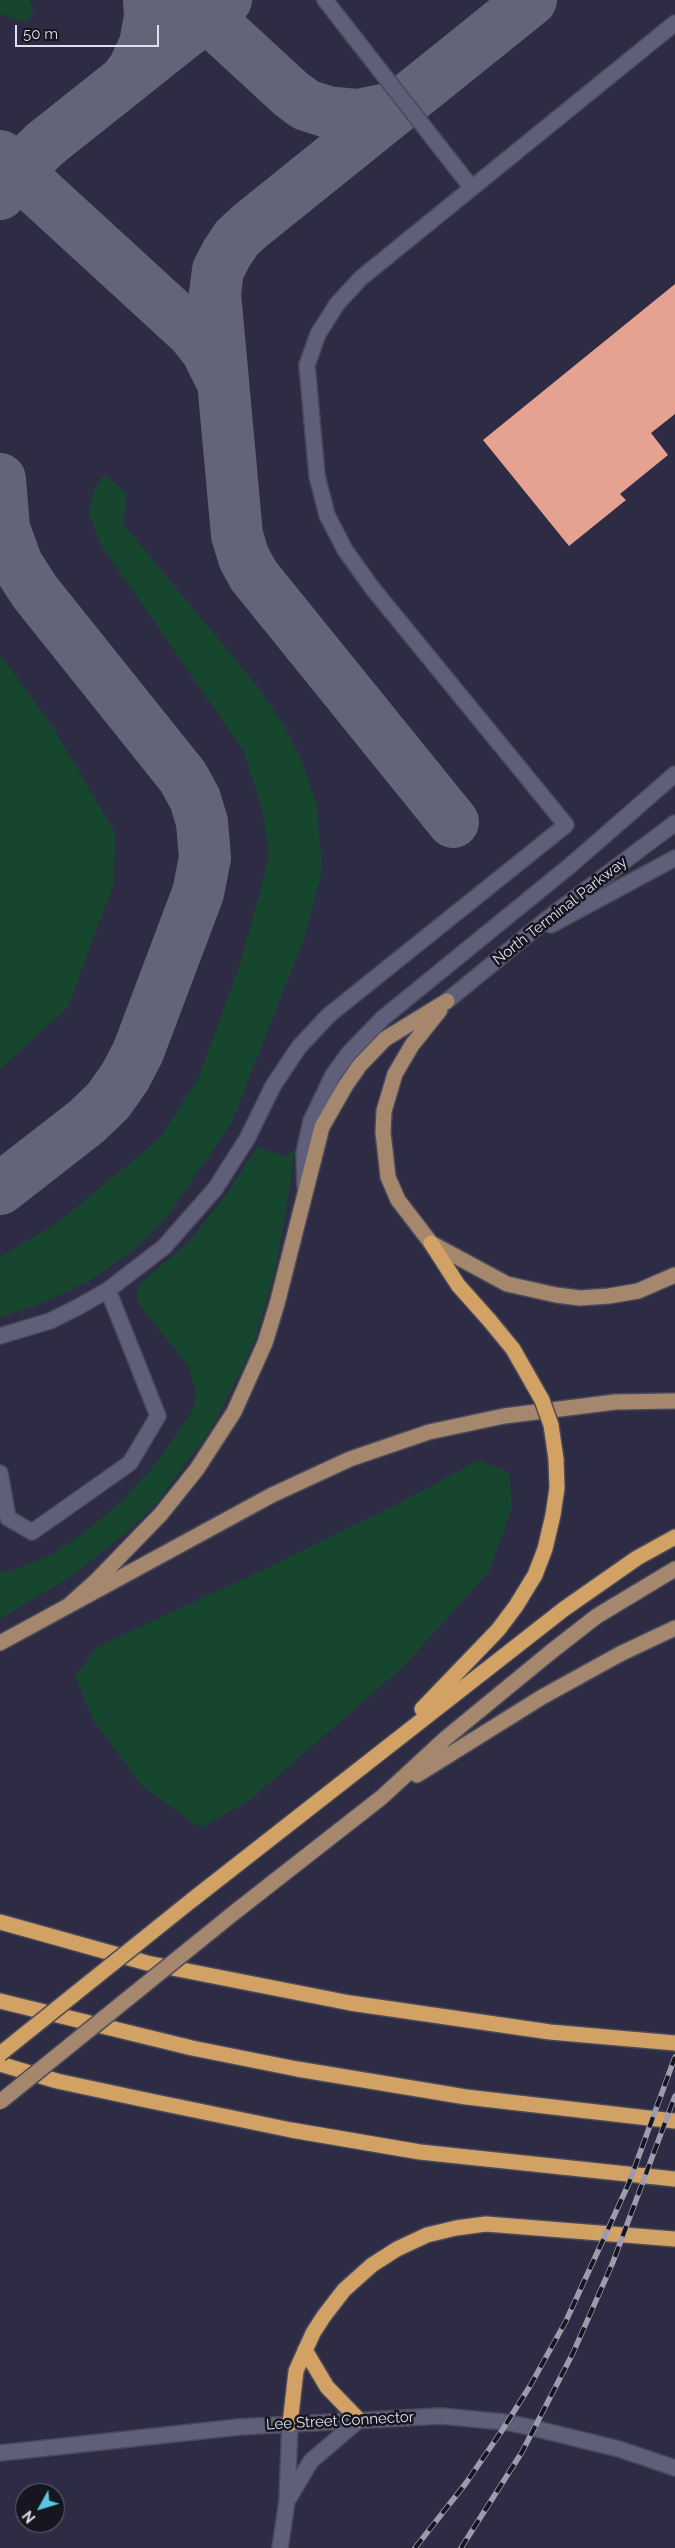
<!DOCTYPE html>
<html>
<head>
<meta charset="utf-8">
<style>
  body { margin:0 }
  #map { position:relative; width:675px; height:2548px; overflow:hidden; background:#2d2c44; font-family:Raleway,sans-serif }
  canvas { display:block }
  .north { position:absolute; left:15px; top:2483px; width:50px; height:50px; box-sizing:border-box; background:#161621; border:1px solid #666673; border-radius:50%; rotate:231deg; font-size:14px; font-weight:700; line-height:20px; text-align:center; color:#dfdfee }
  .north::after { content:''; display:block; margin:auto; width:18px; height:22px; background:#58c9e4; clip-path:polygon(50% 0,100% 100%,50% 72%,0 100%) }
  .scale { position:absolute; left:15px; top:25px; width:144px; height:22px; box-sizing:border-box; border:2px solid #dfdfee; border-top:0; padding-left:6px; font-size:15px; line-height:18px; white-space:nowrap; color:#dfdfee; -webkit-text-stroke:4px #161621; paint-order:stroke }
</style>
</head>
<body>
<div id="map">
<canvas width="675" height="2548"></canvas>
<div class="north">N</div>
<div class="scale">50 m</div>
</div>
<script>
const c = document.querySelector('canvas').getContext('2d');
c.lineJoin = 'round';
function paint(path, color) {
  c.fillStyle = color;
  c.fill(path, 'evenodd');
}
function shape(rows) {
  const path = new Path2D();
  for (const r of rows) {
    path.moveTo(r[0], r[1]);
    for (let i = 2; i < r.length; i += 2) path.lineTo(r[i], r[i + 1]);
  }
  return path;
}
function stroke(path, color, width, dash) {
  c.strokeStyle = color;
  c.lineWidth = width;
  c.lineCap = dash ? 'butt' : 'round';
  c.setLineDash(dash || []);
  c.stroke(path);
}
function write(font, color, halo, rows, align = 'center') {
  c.font = font + ' Raleway,sans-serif';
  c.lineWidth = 5;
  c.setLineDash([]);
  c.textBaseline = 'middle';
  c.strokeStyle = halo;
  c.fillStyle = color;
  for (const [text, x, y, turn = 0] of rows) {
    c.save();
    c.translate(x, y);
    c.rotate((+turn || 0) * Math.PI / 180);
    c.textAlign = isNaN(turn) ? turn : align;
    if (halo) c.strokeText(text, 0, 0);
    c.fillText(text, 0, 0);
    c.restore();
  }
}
const green = shape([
  [0,0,30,0,33,14,26,21,16,20,0,13],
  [104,474,127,493,123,524,257,686,284,726,304,766,317,807,322,871,306,933,232,1122,167,1217,131,1252,87,1282,40,1304,0,1317,0,1257,56,1224,160,1138,199,1077,241,962,269,856,262,808,243,750,100,543,89,512,93,492],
  [0,655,53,727,115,833,114,882,68,1007,0,1069],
  [257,1147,287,1157,289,1153,295,1152,287,1205,275,1271,256,1336,245,1363,211,1429,159,1500,129,1530,75,1574,0,1619,0,1571,6,1572,23,1567,53,1554,88,1530,126,1497,159,1460,194,1408,196,1393,189,1367,140,1306,136,1294,142,1282,185,1246,200,1228,229,1191],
  [479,1460,509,1473,512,1508,490,1570,404,1666,251,1799,201,1828,142,1786,94,1721,75,1677,97,1647,256,1573,396,1505]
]);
const taxiway = shape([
  [189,0,291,94,306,105,328,112,358,115,398,107],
  [125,80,134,68,145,44,150,17,149,0],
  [0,156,192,332,207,351,222,381],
  [0,194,12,176,45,144,226,0],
  [0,479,4,528,17,564,35,592,183,777,195,799,202,822,205,858,198,893,138,1052,125,1077,108,1101,86,1122,0,1189],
  [453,822,254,576,244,558,237,535,215,293,218,270,227,253,237,238,250,226,531,0]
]);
const building = shape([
  [675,284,675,414,651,433,668,455,620,494,626,500,569,546,483,440]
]);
const minor = shape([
  [325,0,471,187],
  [551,925,675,858],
  [447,1001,547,919,675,823],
  [305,1186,304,1153,311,1121,333,1075,349,1053,383,1018,572,864,675,774],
  [0,1336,50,1321,78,1307,108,1290,164,1247,215,1189,247,1139,273,1086,299,1047,329,1015,566,825,373,589,345,550,327,515,317,476,307,365,318,334,337,304,361,278,675,23],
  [0,1473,8,1518,32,1532,130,1463,158,1416,108,1290],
  [0,2453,239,2427,441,2416,504,2422,529,2427,619,2449,675,2468],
  [289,2498,311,2461,359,2420],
  [280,2548,287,2501,290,2424]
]);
const major = shape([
  [440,1010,412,1045,395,1074,384,1111,383,1132,388,1177,398,1200,431,1243,507,1284,556,1295,580,1298,609,1296,638,1291,675,1275],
  [68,1606,97,1580,161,1514,197,1469,234,1412,265,1343,277,1304,322,1127,346,1085,360,1065,385,1039,447,1001],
  [0,1643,272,1495,350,1459,429,1432,504,1416,615,1402,675,1401],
  [417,1775,542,1697,620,1654,675,1628],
  [235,1912,382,1797,446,1738,552,1651,597,1616,675,1569]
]);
const highway = shape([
  [431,1243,458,1285,490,1321],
  [422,1709,498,1630,516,1606,535,1575,545,1549,553,1515,557,1488,556,1459],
  [192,1900,564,1609,637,1558,675,1537],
  [0,1922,147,1963,350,2003,550,2032,675,2043],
  [0,2001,192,2048,297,2069,466,2097,675,2121],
  [0,2064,57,2081,141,2099,291,2130,420,2152,675,2179],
  [305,2350,327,2387,359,2420],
  [290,2424,296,2371,313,2333,324,2316,344,2290,372,2265,397,2249,427,2235,456,2228,486,2224,675,2239]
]);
const rail = shape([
  [415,2548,466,2483,501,2432,530,2386,566,2321,629,2183,675,2057],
  [461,2548,522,2452,573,2353,613,2262,675,2096]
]);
const majorBridge = shape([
  [0,2102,235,1912]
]);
const highwayBridge = shape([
  [490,1321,513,1349,542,1400,551,1425,556,1459],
  [0,2054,192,1900]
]);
const streetNames = [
  ["North Terminal Parkway",560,911,-38],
  ["Lee Street Connector",340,2421,-3]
];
paint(green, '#17462f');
stroke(taxiway, '#646479', 52);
paint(building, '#e6a290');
stroke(minor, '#4a495c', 18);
stroke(major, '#4a495c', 18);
stroke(highway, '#4a495c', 18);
stroke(minor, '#605f7a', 15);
stroke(major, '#a4876d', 15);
stroke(highway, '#d2a164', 15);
stroke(rail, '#9c9cae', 5.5);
stroke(rail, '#161621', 4, [11]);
stroke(majorBridge, '#4a495c', 18, []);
stroke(highwayBridge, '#4a495c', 18, []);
stroke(majorBridge, '#a4876d', 15);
stroke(highwayBridge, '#d2a164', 15);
write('15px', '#dfdfee', '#161621', streetNames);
</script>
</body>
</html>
